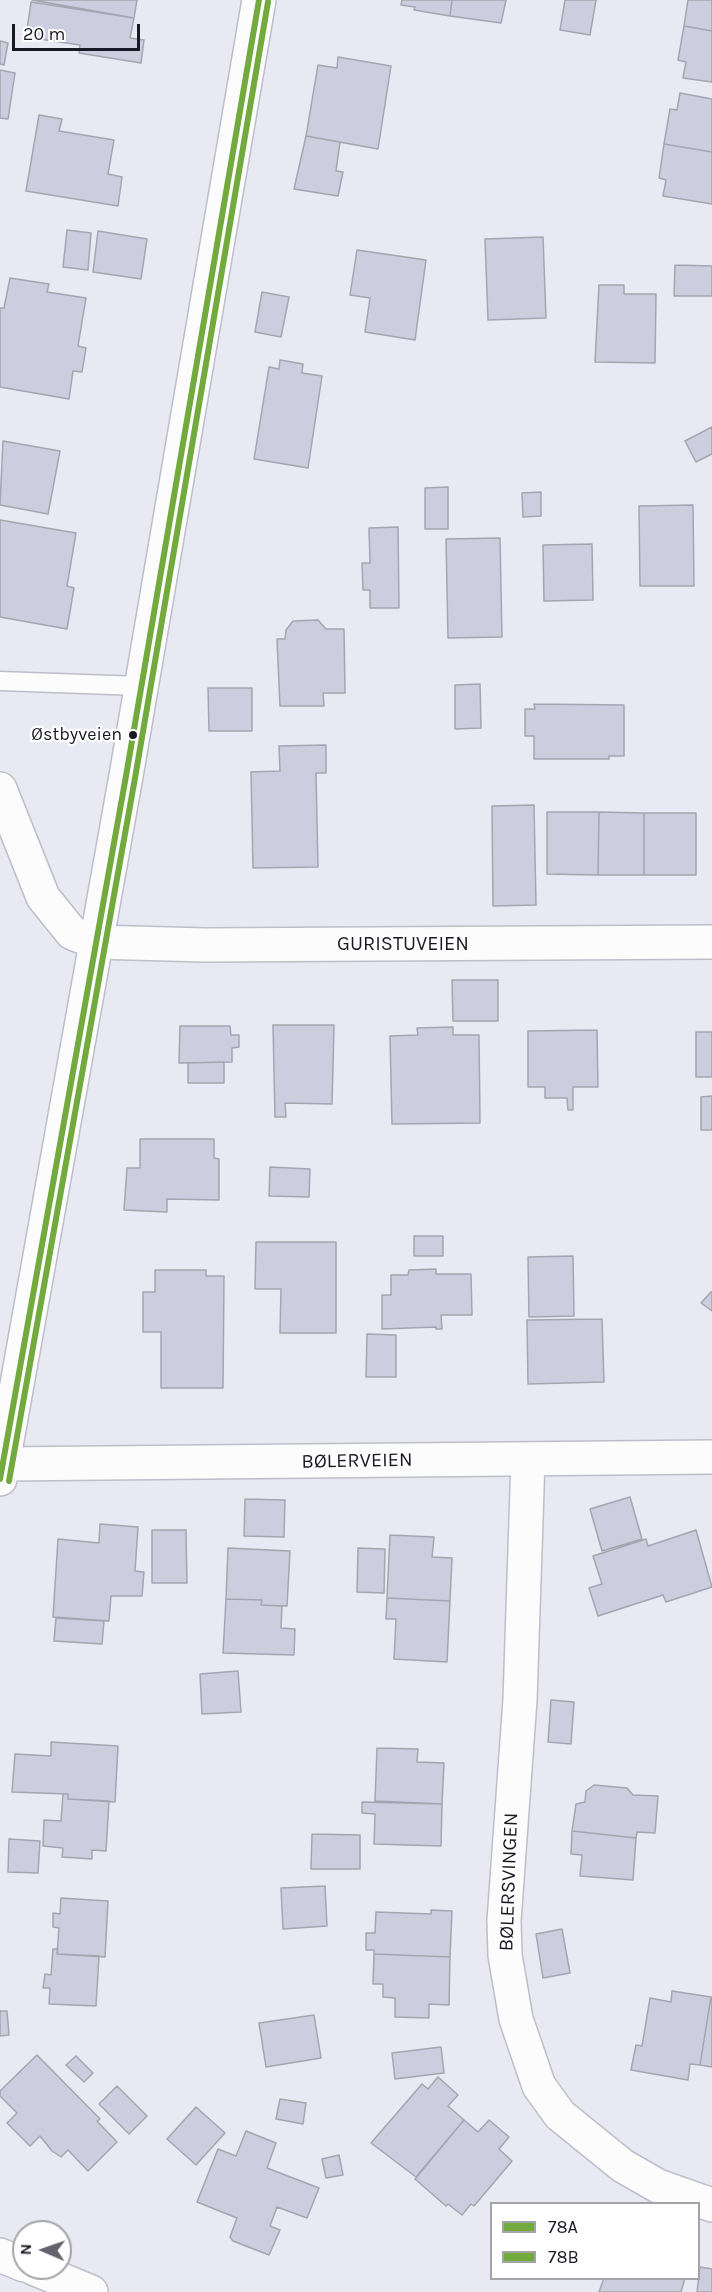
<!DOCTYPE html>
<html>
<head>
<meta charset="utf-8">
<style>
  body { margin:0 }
  #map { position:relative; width:712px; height:2292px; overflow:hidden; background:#e9e9f4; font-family:Karla,sans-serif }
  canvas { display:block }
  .legend { position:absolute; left:490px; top:2202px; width:210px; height:78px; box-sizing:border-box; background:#fff; border:2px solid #a3a3a8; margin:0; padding:8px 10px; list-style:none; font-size:18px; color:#191925 }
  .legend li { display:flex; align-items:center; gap:12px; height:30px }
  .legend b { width:30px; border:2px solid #a3a3a8 }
  .north { position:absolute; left:12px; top:2220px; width:60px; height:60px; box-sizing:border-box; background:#fff; border:2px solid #a3a3a8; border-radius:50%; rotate:272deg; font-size:16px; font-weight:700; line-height:24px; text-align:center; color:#191925 }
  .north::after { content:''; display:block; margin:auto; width:21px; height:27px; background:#62626d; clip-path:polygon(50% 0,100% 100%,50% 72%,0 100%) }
  .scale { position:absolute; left:12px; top:24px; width:128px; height:27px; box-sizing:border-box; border:3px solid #191925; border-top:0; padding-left:8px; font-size:18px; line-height:21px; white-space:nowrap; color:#191925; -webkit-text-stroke:4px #fff; paint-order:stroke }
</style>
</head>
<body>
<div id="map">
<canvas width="712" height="2292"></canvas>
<ul class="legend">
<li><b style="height:8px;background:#72aa3d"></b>78A</li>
<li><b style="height:8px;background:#72aa3d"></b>78B</li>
</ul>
<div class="north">N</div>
<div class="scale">20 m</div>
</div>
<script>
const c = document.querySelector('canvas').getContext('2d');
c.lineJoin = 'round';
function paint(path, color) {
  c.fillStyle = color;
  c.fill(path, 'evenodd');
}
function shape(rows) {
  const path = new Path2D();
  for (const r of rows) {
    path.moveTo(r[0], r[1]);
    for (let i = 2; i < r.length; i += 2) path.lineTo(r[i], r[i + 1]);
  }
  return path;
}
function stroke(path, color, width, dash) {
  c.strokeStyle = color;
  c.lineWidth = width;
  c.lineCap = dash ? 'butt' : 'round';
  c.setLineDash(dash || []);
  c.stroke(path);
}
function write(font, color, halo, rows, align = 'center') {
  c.font = font + ' Karla,sans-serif';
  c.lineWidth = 4.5;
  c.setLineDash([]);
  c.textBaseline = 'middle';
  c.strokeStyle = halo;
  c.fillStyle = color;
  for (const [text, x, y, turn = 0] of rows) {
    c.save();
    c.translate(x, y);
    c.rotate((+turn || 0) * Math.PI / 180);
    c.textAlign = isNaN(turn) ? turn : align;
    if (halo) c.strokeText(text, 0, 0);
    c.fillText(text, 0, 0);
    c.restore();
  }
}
const building = shape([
  [32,0,137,0,134,18,32,0],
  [402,0,452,0,450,16,414,10,415,7,401,5,402,0],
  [452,0,506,0,501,23,450,16,452,0],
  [565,0,596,0,590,35,560,30,565,0],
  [688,0,712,0,712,31,684,26,688,0],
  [31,2,134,18,130,38,144,40,141,63,79,53,80,45,26,37,31,2],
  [684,26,712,31,712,82,683,78,686,62,678,60,684,26],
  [0,41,8,43,4,65,0,64,0,41],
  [338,57,391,66,378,149,306,136,318,65,337,68,338,57],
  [0,70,15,73,8,119,0,118,0,70],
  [680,93,712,99,712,152,664,144,670,109,677,110,680,93],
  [39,115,62,119,59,131,114,140,108,174,122,177,118,206,26,191,39,115],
  [306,136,340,142,336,171,343,172,338,196,294,189,306,136],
  [664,144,712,152,712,204,663,196,666,180,659,178,664,144],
  [67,230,91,233,88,270,63,267,67,230],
  [98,231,147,239,141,279,93,272,98,231],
  [543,237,546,318,488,320,485,239,543,237],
  [357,250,426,260,415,340,365,332,370,298,350,295,357,250],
  [675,265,712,266,712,296,674,296,675,265],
  [10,278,49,284,47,292,86,298,78,346,86,348,82,372,73,371,69,399,0,387,0,308,4,308,10,278],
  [599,285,624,285,624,294,656,294,655,363,595,362,599,285],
  [262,292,289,297,281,337,255,332,262,292],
  [280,360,303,364,302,373,322,376,308,468,254,459,269,367,279,369,280,360],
  [712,427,712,454,696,462,685,441,712,427],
  [3,441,60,451,48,514,0,505,3,441],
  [448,487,448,529,425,529,425,488,448,487],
  [541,492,541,516,523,517,522,493,541,492],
  [693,505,694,586,640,586,639,506,693,505],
  [0,520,76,533,67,586,74,588,67,629,0,617,0,520],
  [398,527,399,608,370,608,370,590,363,590,362,563,370,563,369,528,398,527],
  [500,538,502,637,448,638,446,539,500,538],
  [592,544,593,600,544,601,543,545,592,544],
  [318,620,326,629,344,629,345,693,323,693,324,706,280,706,277,639,285,639,286,630,293,621,318,620],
  [480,684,481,728,455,729,455,685,480,684],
  [208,688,252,688,252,731,209,731,208,688],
  [534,704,624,705,624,756,609,756,609,759,534,759,534,736,525,736,525,709,535,709,534,704],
  [326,745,326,773,316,773,318,867,253,868,251,772,280,771,279,746,326,745],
  [534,805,536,905,493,906,492,806,534,805],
  [547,812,599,812,598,875,547,874,547,812],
  [599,812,644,813,644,875,598,875,599,812],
  [644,813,696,813,696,875,644,875,644,813],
  [452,980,498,980,498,1021,453,1021,452,980],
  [273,1025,334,1025,332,1104,285,1103,286,1117,275,1117,273,1025],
  [180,1026,230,1026,231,1035,239,1035,239,1047,232,1048,232,1062,179,1063,180,1026],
  [453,1027,453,1035,479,1035,480,1123,392,1124,390,1036,418,1035,417,1028,453,1027],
  [597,1030,598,1087,573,1087,573,1110,568,1110,567,1098,545,1098,545,1087,528,1087,528,1031,597,1030],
  [696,1032,712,1032,712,1077,696,1077,696,1032],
  [224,1062,224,1083,188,1083,188,1063,224,1062],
  [712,1096,712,1130,701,1130,701,1097,712,1096],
  [140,1139,214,1139,214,1158,219,1159,219,1200,167,1199,167,1212,124,1210,127,1168,140,1168,140,1139],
  [270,1167,310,1169,309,1197,269,1196,270,1167],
  [414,1236,443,1236,443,1256,414,1256,414,1236],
  [256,1242,336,1242,336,1333,280,1333,281,1289,255,1289,256,1242],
  [573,1256,574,1316,529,1317,528,1257,573,1256],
  [436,1269,436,1274,471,1274,472,1315,441,1315,442,1329,436,1329,436,1327,382,1329,382,1295,391,1295,391,1275,408,1275,409,1270,436,1269],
  [155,1270,206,1270,206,1276,224,1276,223,1388,161,1388,161,1332,143,1332,143,1292,155,1292,155,1270],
  [711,1292,712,1292,712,1311,701,1303,711,1292],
  [602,1319,604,1382,528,1384,527,1320,602,1319],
  [367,1334,396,1335,396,1377,366,1377,367,1334],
  [630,1497,642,1539,602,1551,590,1509,630,1497],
  [245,1499,285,1500,284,1537,244,1536,245,1499],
  [100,1524,138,1527,135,1571,144,1572,142,1596,111,1596,109,1621,53,1617,58,1539,99,1543,100,1524],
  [152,1530,186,1530,187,1583,152,1583,152,1530],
  [696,1530,712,1587,666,1602,663,1595,598,1616,589,1588,602,1584,593,1556,646,1539,648,1546,696,1530],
  [390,1535,434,1537,432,1557,452,1558,450,1601,387,1598,390,1535],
  [228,1548,290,1551,287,1606,261,1605,262,1600,226,1599,228,1548],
  [358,1548,385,1549,384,1593,357,1592,358,1548],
  [387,1598,450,1601,447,1662,394,1659,396,1619,386,1619,387,1598],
  [226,1599,262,1600,261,1605,282,1606,281,1628,295,1629,294,1655,223,1653,226,1599],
  [56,1618,104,1621,102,1644,54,1641,56,1618],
  [238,1671,241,1712,202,1714,200,1674,238,1671],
  [551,1700,574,1702,571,1744,548,1742,551,1700],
  [51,1742,118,1746,115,1802,68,1799,68,1794,12,1792,15,1754,51,1756,51,1742],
  [377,1748,418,1749,417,1762,444,1763,442,1804,375,1801,377,1748],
  [594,1785,627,1788,633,1795,658,1796,655,1833,637,1832,636,1838,572,1831,576,1804,585,1802,586,1791,594,1785],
  [63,1794,68,1794,68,1799,109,1801,106,1851,92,1850,92,1859,62,1857,63,1848,43,1846,44,1820,61,1821,63,1794],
  [362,1802,442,1804,441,1846,374,1844,375,1814,362,1813,362,1802],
  [572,1831,636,1838,633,1880,580,1876,582,1855,571,1854,572,1831],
  [312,1834,360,1835,360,1869,311,1869,312,1834],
  [9,1839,40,1841,38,1873,8,1872,9,1839],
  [325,1886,327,1926,283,1929,281,1888,325,1886],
  [61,1898,108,1901,105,1957,57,1954,59,1928,53,1927,53,1913,60,1914,61,1898],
  [431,1910,452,1911,450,1957,374,1954,374,1950,366,1950,366,1933,375,1933,376,1912,431,1914,431,1910],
  [562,1929,570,1973,543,1978,536,1934,562,1929],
  [53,1949,58,1949,57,1954,99,1956,96,2006,49,2004,50,1988,43,1988,45,1974,51,1975,53,1949],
  [374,1954,450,1957,449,2005,429,2004,429,2018,395,2017,395,1998,383,1997,383,1984,373,1984,374,1954],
  [672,1991,711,1997,700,2065,690,2064,688,2080,631,2070,636,2045,642,2046,650,1998,671,2002,672,1991],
  [711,1997,712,1997,712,2067,700,2065,711,1997],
  [0,2011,7,2011,9,2035,0,2036,0,2011],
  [314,2015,321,2058,266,2067,259,2023,314,2015],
  [441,2047,444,2073,395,2079,392,2053,441,2047],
  [37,2055,100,2119,97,2121,117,2142,88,2171,68,2150,61,2157,52,2151,40,2136,30,2146,7,2123,17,2113,0,2096,0,2091,37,2055],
  [76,2056,93,2073,84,2082,66,2065,76,2056],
  [438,2077,458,2095,448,2106,464,2120,416,2177,371,2143,422,2084,428,2089,438,2077],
  [117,2086,147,2116,129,2134,99,2104,117,2086],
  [280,2099,306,2103,303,2124,276,2119,280,2099],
  [196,2107,225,2133,196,2165,167,2139,196,2107],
  [464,2120,478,2132,489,2120,509,2137,499,2149,512,2161,474,2206,471,2204,462,2215,448,2204,446,2206,415,2179,464,2120],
  [246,2131,276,2143,267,2168,319,2188,307,2218,277,2207,270,2226,280,2230,269,2255,233,2241,230,2237,237,2218,197,2202,218,2149,236,2156,246,2131],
  [339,2155,343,2175,326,2178,322,2159,339,2155],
  [700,2267,712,2269,712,2292,697,2292,700,2267],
  [604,2278,685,2278,681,2292,599,2292,604,2278]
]);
const lane = shape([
  [0,681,140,686]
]);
const street = shape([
  [0,789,43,897,72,933,95,942,205,945,712,942],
  [528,1459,520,1700,504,1921,505,1955,516,2019,539,2086,560,2115,623,2166,658,2186,712,2205],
  [2,1464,712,1457],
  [0,1479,126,776,259,0],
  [0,2255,24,2265],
  [33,2268,91,2292]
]);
const bus1 = shape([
  [0,1479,126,776,259,0]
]);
const bus2 = shape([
  [9,1481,135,778,268,2]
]);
const markers = [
  [133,735,5,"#191925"]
];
const busNames = [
  ["Østbyveien",122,735]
];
const streetNames = [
  ["GURISTUVEIEN",403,944],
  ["BØLERVEIEN",357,1461,-1],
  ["BØLERSVINGEN",509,1882,-88]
];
paint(building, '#cdcde0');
stroke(building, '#a5a5b0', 1.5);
stroke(lane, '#bdbec9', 21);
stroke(street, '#bdbec9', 36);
stroke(lane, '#fcfcfd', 18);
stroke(street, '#fcfcfd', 33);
stroke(bus1, '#72aa3d', 6);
stroke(bus2, '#72aa3d', 6);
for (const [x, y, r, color] of markers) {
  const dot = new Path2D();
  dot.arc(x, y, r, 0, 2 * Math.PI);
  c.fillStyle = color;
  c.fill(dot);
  stroke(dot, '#fff', 2);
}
write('18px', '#191925', '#fff', busNames, 'right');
write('20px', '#191925', '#fff', streetNames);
</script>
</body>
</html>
